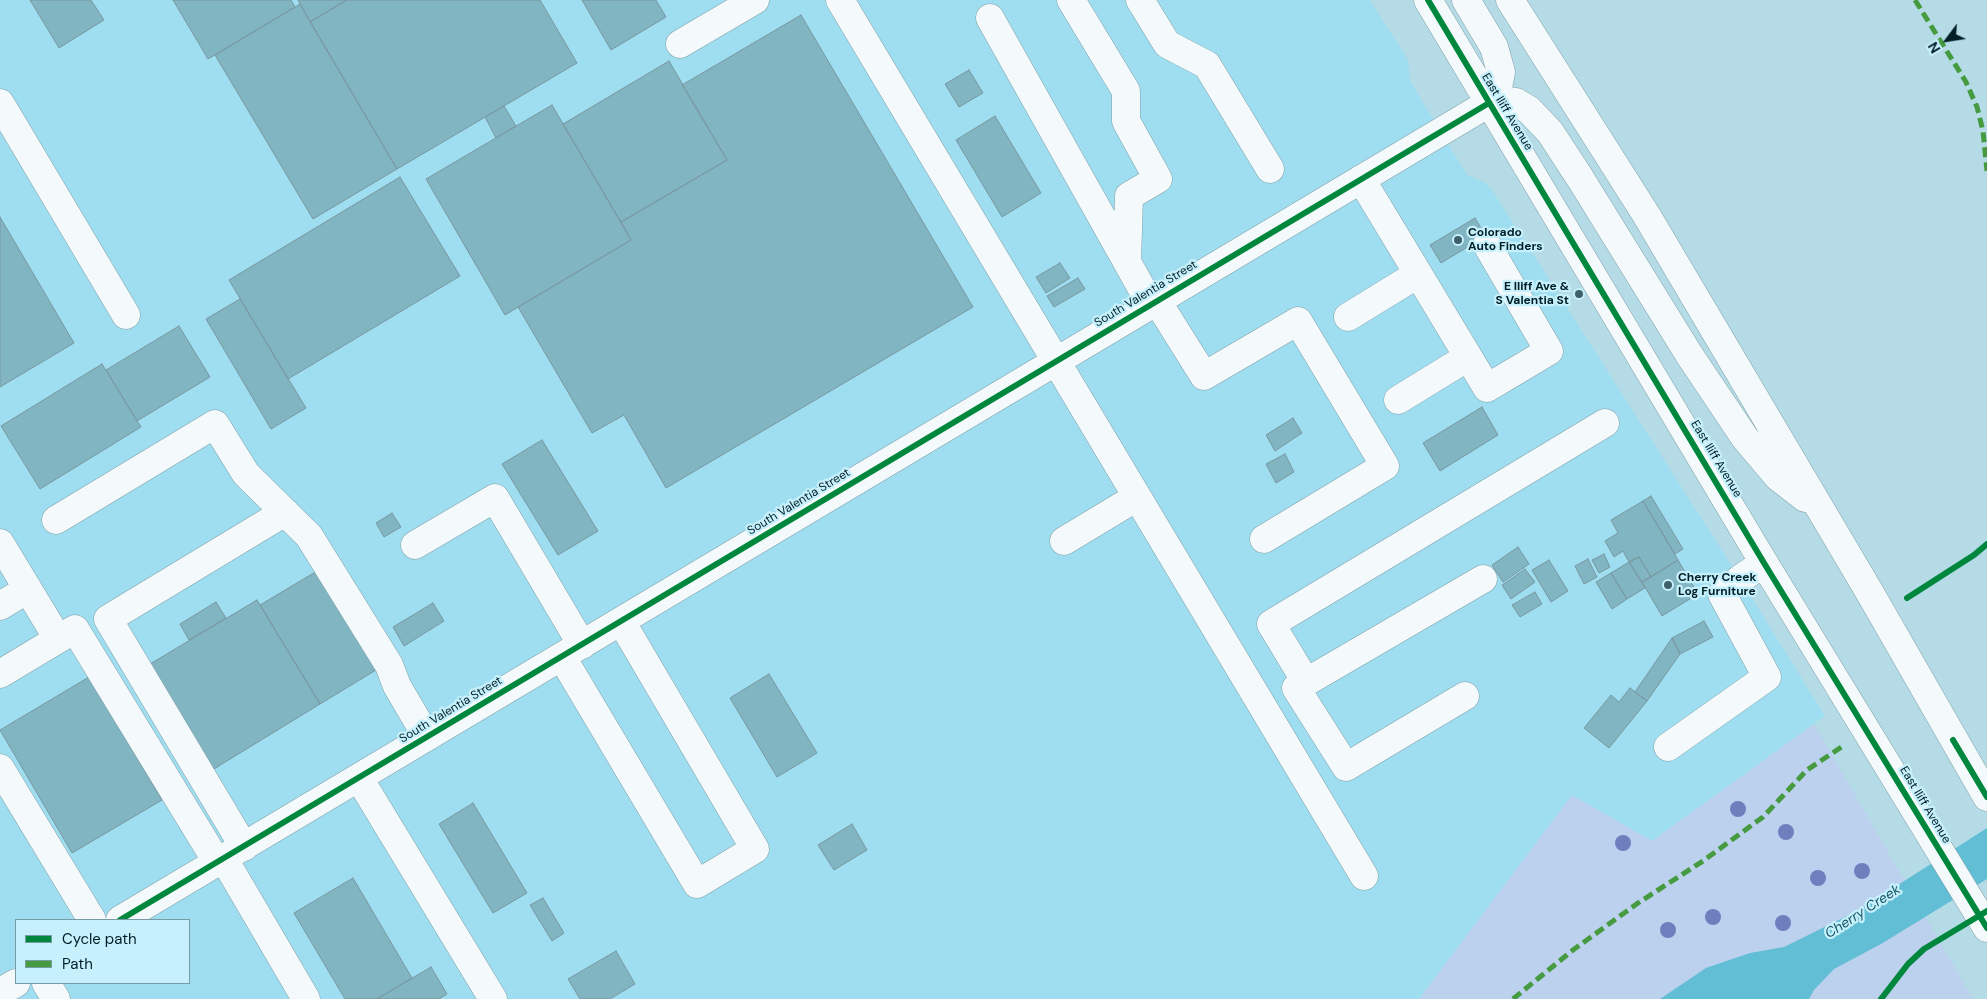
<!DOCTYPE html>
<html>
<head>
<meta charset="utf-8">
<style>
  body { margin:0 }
  #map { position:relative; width:1987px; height:999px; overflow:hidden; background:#b4dbe6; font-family:"DM Sans",sans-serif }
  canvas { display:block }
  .legend { position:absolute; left:15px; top:919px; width:175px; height:65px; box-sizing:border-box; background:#c6f0fc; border:1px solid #779ca6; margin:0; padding:6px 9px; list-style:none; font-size:15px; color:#001e25 }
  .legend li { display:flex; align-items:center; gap:10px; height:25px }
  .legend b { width:25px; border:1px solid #779ca6 }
  .north { position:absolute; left:1922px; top:15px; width:50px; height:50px; -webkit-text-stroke:4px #c6f0fc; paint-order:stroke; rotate:239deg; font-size:14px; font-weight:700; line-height:20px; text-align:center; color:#001e25 }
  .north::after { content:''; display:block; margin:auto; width:18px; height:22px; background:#001e25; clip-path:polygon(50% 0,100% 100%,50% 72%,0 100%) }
</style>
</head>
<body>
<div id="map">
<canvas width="1987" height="999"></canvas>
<ul class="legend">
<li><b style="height:6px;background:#00873e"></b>Cycle path</li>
<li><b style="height:6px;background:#469a40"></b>Path</li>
</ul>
<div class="north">N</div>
</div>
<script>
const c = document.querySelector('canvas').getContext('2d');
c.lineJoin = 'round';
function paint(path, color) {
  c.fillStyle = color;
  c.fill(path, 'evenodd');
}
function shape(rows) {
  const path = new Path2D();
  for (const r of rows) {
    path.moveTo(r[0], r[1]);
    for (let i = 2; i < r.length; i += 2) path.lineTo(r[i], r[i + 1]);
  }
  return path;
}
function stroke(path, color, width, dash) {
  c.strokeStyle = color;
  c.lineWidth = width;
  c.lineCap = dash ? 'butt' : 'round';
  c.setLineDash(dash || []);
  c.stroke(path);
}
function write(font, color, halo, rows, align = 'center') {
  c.font = font + ' "DM Sans",sans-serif';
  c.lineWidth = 4.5;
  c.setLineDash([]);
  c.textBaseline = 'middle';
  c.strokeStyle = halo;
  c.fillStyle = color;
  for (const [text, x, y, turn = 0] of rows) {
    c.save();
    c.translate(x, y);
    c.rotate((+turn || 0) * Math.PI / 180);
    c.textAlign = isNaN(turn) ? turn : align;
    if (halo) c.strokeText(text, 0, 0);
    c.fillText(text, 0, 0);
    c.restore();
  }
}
const built = shape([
  [0,0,1370,0,1408,60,1410,81,1467,175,1486,183,1494,193,1740,579,1825,716,1652,841,1443,968,1419,999,0,999],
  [16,920,189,920,189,983,16,983]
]);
const green = shape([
  [1814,724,1973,999,1419,999,1572,795,1652,841]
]);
const water = shape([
  [1987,828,1987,879,1881,944,1834,969,1814,990,1809,999,1660,999,1706,968,1750,953,1784,947,1859,910]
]);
const building = shape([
  [30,0,91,0,104,20,59,48,30,0],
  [173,0,291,0,295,7,208,59,173,0],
  [298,0,347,0,310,22,298,0],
  [347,0,540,0,577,63,397,169,310,22,347,0],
  [582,0,656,0,666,17,611,50,582,0],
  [300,4,397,169,313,219,215,55,300,4],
  [801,15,973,307,666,488,624,415,592,433,518,307,631,240,621,222,727,160,682,85,801,15],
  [669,61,727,160,621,222,563,124,669,61],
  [969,70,983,93,959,107,945,84,969,70],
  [552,105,631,240,505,315,426,179,552,105],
  [504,106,516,126,496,138,485,117,504,106],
  [995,116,1041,193,1002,217,956,140,995,116],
  [400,177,460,276,288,379,229,280,400,177],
  [0,217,74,343,0,387,0,217],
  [1475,218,1486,236,1441,263,1430,245,1475,218],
  [1060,263,1070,278,1046,293,1036,277,1060,263],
  [1078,278,1085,289,1054,307,1047,296,1078,278],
  [240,299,306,408,271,429,206,319,240,299],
  [179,326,210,377,137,421,106,370,179,326],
  [102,364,141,427,40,489,1,426,102,364],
  [1482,407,1498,435,1440,471,1423,443,1482,407],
  [1293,418,1302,433,1275,451,1266,435,1293,418],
  [542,440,598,531,558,555,502,464,542,440],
  [1285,454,1294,472,1276,483,1266,464,1285,454],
  [1651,496,1683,549,1675,554,1643,501,1651,496],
  [1643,501,1678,560,1651,577,1639,557,1629,562,1623,551,1614,557,1605,541,1618,533,1611,520,1643,501],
  [392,513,401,527,384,537,376,523,392,513],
  [1518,547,1529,564,1503,582,1492,565,1518,547],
  [1604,554,1610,567,1599,573,1592,560,1604,554],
  [1639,557,1651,577,1642,582,1629,562,1639,557],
  [1588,559,1597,577,1584,584,1575,566,1588,559],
  [1549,560,1568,591,1551,602,1532,570,1549,560],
  [1678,560,1698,594,1662,616,1642,582,1678,560],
  [1629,562,1645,588,1627,599,1611,573,1629,562],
  [322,568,381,667,320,704,260,605,322,568],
  [1525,569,1535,582,1511,599,1502,585,1525,569],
  [1611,573,1627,599,1612,609,1596,582,1611,573],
  [1535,592,1542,604,1520,617,1512,605,1535,592],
  [257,600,320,704,209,772,145,667,257,600],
  [216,602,226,618,189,640,180,624,216,602],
  [433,603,444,621,404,646,393,627,433,603],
  [1704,621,1713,637,1680,654,1672,638,1704,621],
  [1672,638,1680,654,1647,701,1635,692,1672,638],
  [769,674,817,753,777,777,730,698,769,674],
  [89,677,162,800,72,853,0,730,89,677],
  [1630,688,1647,701,1609,748,1584,728,1611,695,1619,702,1630,688],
  [473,803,527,893,493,913,439,824,473,803],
  [852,824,867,850,834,870,818,845,852,824],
  [353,878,412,978,377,999,345,999,294,913,353,878],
  [543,898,564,933,552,941,530,905,543,898],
  [616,951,635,984,610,999,580,999,568,979,616,951],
  [431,967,447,994,439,999,377,999,431,967]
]);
const minor = shape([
  [840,0,1364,876],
  [1071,0,1126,91,1126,121,1158,179,1129,196,1127,262,1151,305],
  [1140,0,1167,44,1207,65,1270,169],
  [990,18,1127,262],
  [680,44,755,0],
  [0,103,126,315],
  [1361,179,1487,388,1549,351,1487,245],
  [1157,301,1204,376,1298,321,1385,466,1264,539],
  [1348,317,1418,274],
  [1398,400,1468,357],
  [56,520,215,424,246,474,309,536,389,665,397,686,427,737],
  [1064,541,1137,497],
  [0,543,58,639],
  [415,545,495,498,582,645],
  [0,606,28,589],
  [562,657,697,884,755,849,621,621],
  [0,674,75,629,217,862],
  [1306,682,1271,624,1605,423],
  [1465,696,1346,767,1296,688,1483,579],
  [1668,747,1767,677,1722,594,1740,579,1764,563],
  [0,768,92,920],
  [359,778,493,999],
  [244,847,108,619,285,512],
  [224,859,306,999],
  [120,920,1489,103],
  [46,983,56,999],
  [0,992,16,983]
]);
const major = shape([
  [1428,0,1764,563,1987,928],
  [1466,0,1494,47,1501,72,1497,93,1489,103],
  [1510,0,1647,216,1870,593,1987,797],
  [1489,103,1503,100,1516,102,1529,110,1550,132,1580,178,1690,356,1745,438,1778,477,1805,498]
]);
const quiet = shape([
  [1915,0,1966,82,1977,107,1983,131,1987,171],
  [1513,999,1573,950,1638,903,1703,861,1763,817,1807,770,1843,746]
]);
const cycleway = shape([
  [1428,0,1764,563,1987,928],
  [1907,598,1974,555,1987,544],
  [1953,740,1987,797],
  [120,920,1489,103],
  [1881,999,1908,964,1924,949,1987,911]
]);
const trees = [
  [1738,809],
  [1786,832],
  [1623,843],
  [1862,871],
  [1818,878],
  [1713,917],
  [1783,923],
  [1668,930]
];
const markers = [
  [1458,240,5,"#3f6069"],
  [1579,294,5,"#3f6069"],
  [1668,585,5,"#3f6069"]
];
const streetNames = [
  ["East Iliff Avenue",1507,112,59],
  ["South Valentia Street",1146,294,-31],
  ["East Iliff Avenue",1716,459,59],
  ["South Valentia Street",799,502,-31],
  ["South Valentia Street",451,710,-31],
  ["East Iliff Avenue",1925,805,59]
];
const poiNames = [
  ["Colorado",1468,233],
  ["Auto Finders",1468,247],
  ["E Iliff Ave &",1569,287,"right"],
  ["S Valentia St",1569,301,"right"],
  ["Cherry Creek",1678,578],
  ["Log Furniture",1678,592]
];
const waterNames = [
  ["Cherry Creek",1863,912,-33]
];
paint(built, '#9fdef0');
paint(green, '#bbd1ee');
paint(water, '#61bed4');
paint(building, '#80b5c1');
stroke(building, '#7998a1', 1);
stroke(minor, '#81a1aa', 29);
stroke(major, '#81a1aa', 29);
stroke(minor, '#f4fafb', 28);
stroke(major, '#f4fafb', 28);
stroke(quiet, '#469a40', 5, [10, 5]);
stroke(cycleway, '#00873e', 6);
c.fillStyle = '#6f7fbd';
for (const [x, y] of trees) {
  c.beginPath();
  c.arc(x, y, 8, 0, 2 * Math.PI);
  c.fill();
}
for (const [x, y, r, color] of markers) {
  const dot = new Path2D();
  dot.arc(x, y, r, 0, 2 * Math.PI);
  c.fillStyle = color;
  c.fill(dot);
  stroke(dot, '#c6f0fc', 2);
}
write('12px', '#001e25', '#c6f0fc', streetNames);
write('bold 12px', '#001e25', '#c6f0fc', poiNames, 'left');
write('italic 14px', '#155564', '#c6f0fc', waterNames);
</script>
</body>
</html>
